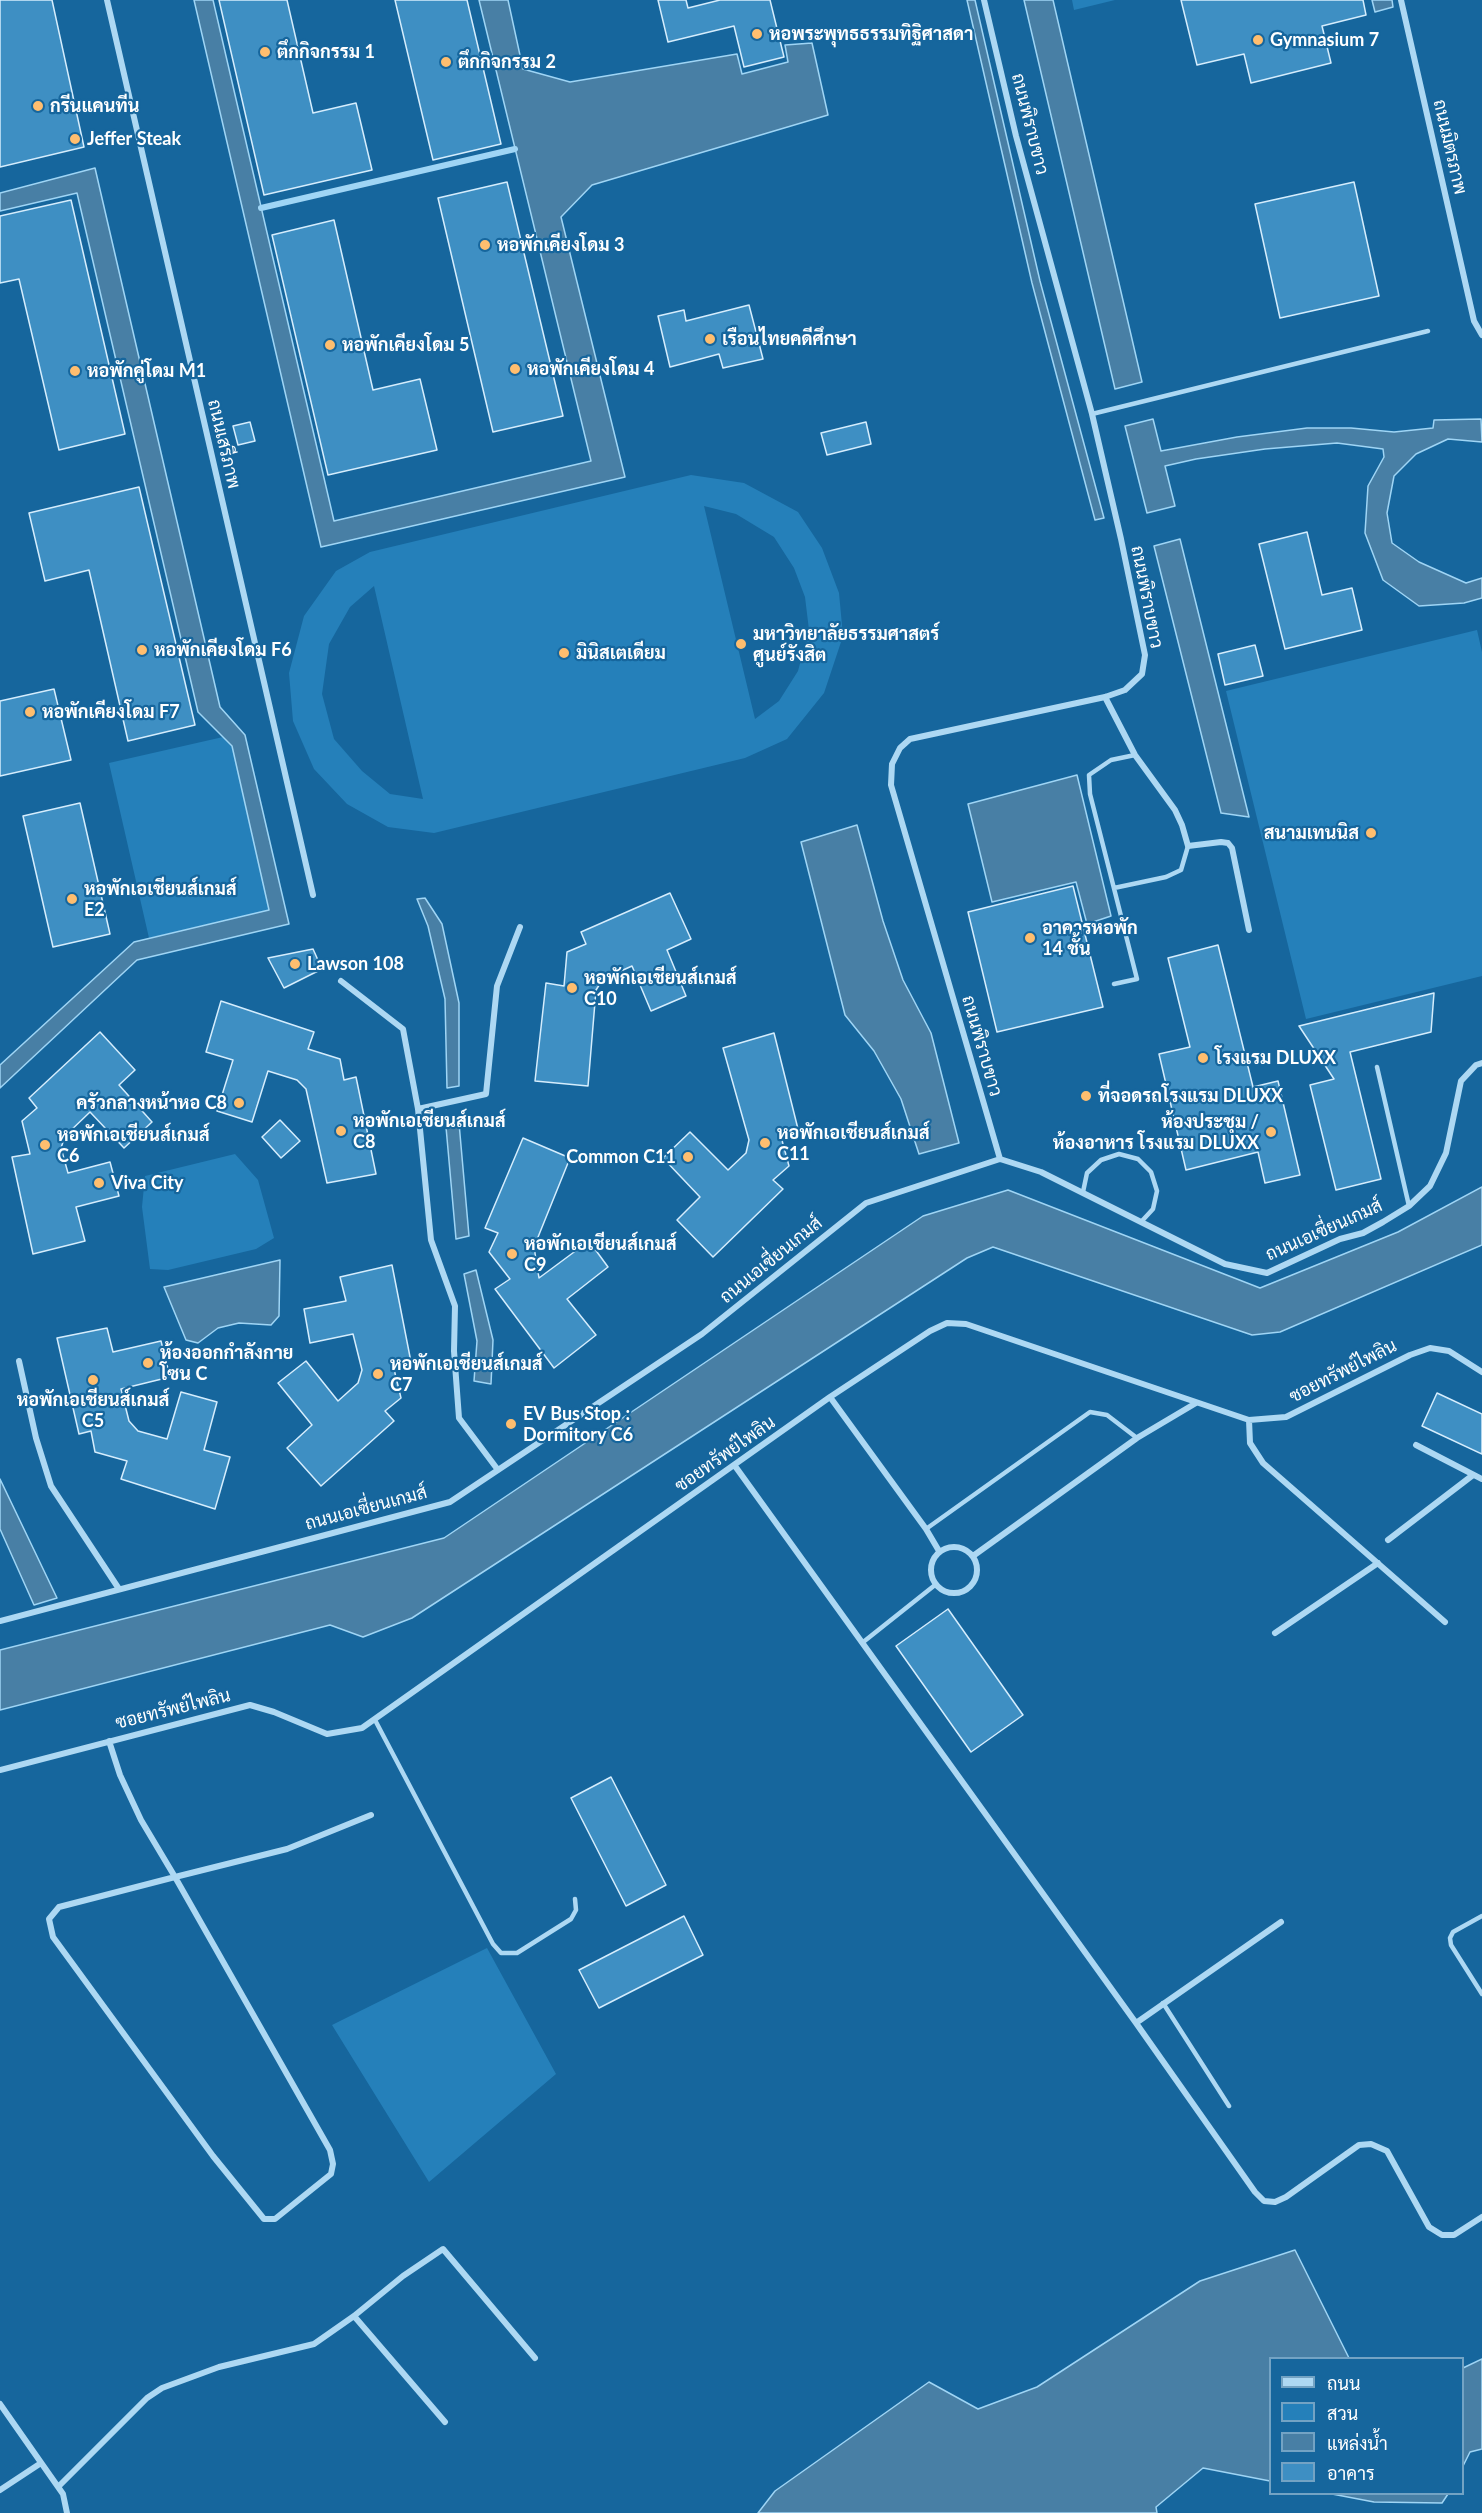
<!DOCTYPE html>
<html>
<head>
<meta charset="utf-8">
<style>
  body { margin:0 }
  #map { position:relative; width:1482px; height:2513px; overflow:hidden; background:#16669d; font-family:Lato,Sarabun,sans-serif }
  canvas { display:block }
  .legend { position:absolute; left:1269px; top:2357px; width:195px; height:138px; box-sizing:border-box; background:#16669d; border:2px solid #73a3c4; margin:0; padding:8px 10px; list-style:none; font-size:18px; color:#fff }
  .legend li { display:flex; align-items:center; gap:12px; height:30px }
  .legend b { width:30px; border:2px solid #73a3c4 }
</style>
</head>
<body>
<div id="map">
<canvas width="1482" height="2513"></canvas>
<ul class="legend">
<li><b style="height:8px;background:#add8f3"></b>ถนน</li>
<li><b style="height:16px;background:#2580ba"></b>สวน</li>
<li><b style="height:16px;background:#487fa5"></b>แหล่งน้ำ</li>
<li><b style="height:16px;background:#3e8fc3"></b>อาคาร</li>
</ul>
</div>
<script>
const c = document.querySelector('canvas').getContext('2d');
c.lineJoin = 'round';
function paint(path, color) {
  c.fillStyle = color;
  c.fill(path, 'evenodd');
}
function shape(rows) {
  const path = new Path2D();
  for (const r of rows) {
    if (r.length === 3) {
      path.moveTo(r[0] + r[2], r[1]);
      path.arc(r[0], r[1], r[2], 0, 2 * Math.PI);
      continue;
    }
    path.moveTo(r[0], r[1]);
    for (let i = 2; i < r.length; i += 2) path.lineTo(r[i], r[i + 1]);
  }
  return path;
}
function stroke(path, color, width, dash) {
  c.strokeStyle = color;
  c.lineWidth = width;
  c.lineCap = dash ? 'butt' : 'round';
  c.setLineDash(dash || []);
  c.stroke(path);
}
function write(font, color, halo, rows, align = 'center') {
  c.font = font + ' Lato,Sarabun,sans-serif';
  c.lineWidth = 4.5;
  c.setLineDash([]);
  c.textBaseline = 'middle';
  c.strokeStyle = halo;
  c.fillStyle = color;
  for (const [text, x, y, turn = 0] of rows) {
    c.save();
    c.translate(x, y);
    c.rotate((+turn || 0) * Math.PI / 180);
    c.textAlign = isNaN(turn) ? turn : align;
    if (halo) c.strokeText(text, 0, 0);
    c.fillText(text, 0, 0);
    c.restore();
  }
}
const green = shape([
  [1072,0,1115,0,1074,10],
  [691,475,744,483,798,512,822,548,839,593,843,636,824,693,787,739,745,758,434,833,388,827,347,804,314,769,293,721,289,673,304,616,336,571,370,552],
  [704,506,736,514,774,537,794,568,805,597,809,630,798,671,779,701,755,719],
  [374,586,423,799,390,794,362,771,334,739,322,694,329,644,350,607],
  [1477,630,1482,652,1482,976,1306,1019,1226,691],
  [223,737,232,746,269,910,149,938,109,763],
  [235,1154,258,1180,274,1238,256,1249,168,1270,150,1269,142,1207,145,1176],
  [487,1948,556,2074,429,2182,332,2025]
]);
const water = shape([
  [194,0,213,0,334,521,591,461,479,0,508,0,523,69,570,82,737,54,742,74,788,62,785,45,812,43,828,115,592,185,561,217,625,477,321,547,194,0],
  [967,0,975,0,1040,281,1104,518,1095,520,1032,283,967,0],
  [1024,0,1053,0,1142,382,1115,389,1024,0],
  [1372,0,1392,0,1393,7,1375,12,1372,0],
  [95,168,220,707,245,735,289,924,137,960,0,1088,0,1065,134,942,269,910,232,746,198,712,77,193,0,211,0,193,95,168],
  [1153,419,1161,451,1237,437,1307,428,1351,428,1394,432,1433,428,1434,420,1481,419,1482,442,1448,439,1416,454,1394,476,1387,513,1392,543,1419,562,1466,583,1482,578,1482,598,1464,603,1419,606,1383,580,1365,533,1368,486,1384,457,1383,449,1337,443,1265,449,1196,459,1165,466,1175,506,1147,513,1125,426,1153,419],
  [1180,539,1249,817,1221,813,1154,546,1180,539],
  [1077,775,1111,916,1087,924,1076,882,992,902,968,804,1077,775],
  [857,825,883,921,903,980,931,1033,959,1143,919,1154,901,1099,874,1051,845,1015,801,842,857,825],
  [425,898,442,924,459,1003,459,1086,447,1088,445,999,428,926,417,899,425,898],
  [459,1123,469,1236,456,1239,446,1127,459,1123],
  [1482,1187,1482,1245,1280,1332,1252,1335,993,1247,967,1258,412,1618,363,1637,330,1625,0,1710,0,1650,444,1538,923,1216,1008,1190,1260,1288,1398,1232,1482,1187],
  [280,1260,279,1316,271,1325,239,1323,218,1328,198,1343,186,1340,164,1287,280,1260],
  [476,1270,493,1340,491,1384,474,1381,477,1341,464,1274,476,1270],
  [0,1479,57,1598,34,1605,0,1529,0,1479],
  [1295,2250,1349,2358,1270,2358,1270,2481,1203,2468,1156,2507,1157,2513,758,2513,775,2491,929,2382,978,2409,1037,2387,1200,2281,1295,2250],
  [1482,2359,1482,2449,1470,2452,1463,2466,1463,2368,1482,2359],
  [1332,2494,1448,2494,1442,2503,1374,2502,1332,2494]
]);
const stream = shape([
  [261,208,515,149]
]);
const building = shape([
  [0,0,52,0,84,147,0,167,0,0],
  [219,0,287,0,313,113,356,103,372,170,264,195,219,0],
  [395,0,467,0,501,144,433,160,395,0],
  [658,0,686,0,688,8,720,0,770,0,784,57,744,67,734,26,668,42,658,0],
  [1181,0,1363,0,1366,15,1322,26,1331,63,1251,83,1244,54,1197,65,1181,0],
  [507,182,563,416,493,432,438,198,507,182],
  [1354,182,1379,296,1280,318,1255,204,1354,182],
  [71,200,125,434,59,450,19,279,0,283,0,216,71,200],
  [334,220,373,390,420,379,437,450,328,475,272,235,334,220],
  [749,305,763,359,723,368,719,354,670,367,658,316,684,310,686,321,749,305],
  [250,422,255,441,238,445,233,426,250,422],
  [866,422,871,444,827,455,821,433,866,422],
  [139,487,195,725,128,741,89,570,45,581,29,513,139,487],
  [1307,532,1322,595,1352,588,1362,630,1285,649,1259,544,1307,532],
  [1255,645,1263,676,1225,685,1218,654,1255,645],
  [54,689,71,760,0,776,0,701,54,689],
  [80,803,110,934,53,947,23,816,80,803],
  [1073,886,1103,1007,997,1032,968,912,1073,886],
  [670,893,691,939,667,950,686,996,651,1011,632,966,603,979,596,990,588,1086,535,1081,546,983,564,986,567,952,586,944,581,932,670,893],
  [1218,945,1253,1087,1278,1081,1300,1175,1265,1183,1258,1152,1186,1170,1159,1054,1190,1047,1168,958,1218,945],
  [313,949,322,969,284,988,268,958,313,949],
  [1434,993,1431,1032,1350,1052,1381,1179,1336,1190,1310,1085,1334,1079,1299,1026,1434,993],
  [221,1001,314,1032,308,1049,340,1059,344,1080,356,1077,376,1174,327,1183,306,1089,297,1080,268,1071,252,1122,217,1111,233,1060,206,1052,221,1001],
  [100,1032,135,1070,119,1085,152,1122,124,1148,90,1112,65,1136,61,1148,68,1173,110,1162,119,1196,76,1207,85,1241,33,1254,12,1157,30,1154,22,1121,37,1108,29,1098,100,1032],
  [774,1033,798,1129,780,1133,789,1166,773,1180,783,1189,713,1257,677,1220,700,1197,663,1158,690,1132,728,1170,746,1153,749,1140,723,1048,774,1033],
  [280,1120,300,1141,281,1158,262,1137,280,1120],
  [523,1138,570,1158,534,1247,539,1278,589,1241,608,1267,567,1299,596,1335,554,1368,495,1289,510,1279,489,1252,498,1233,485,1228,523,1138],
  [392,1265,411,1362,393,1365,401,1398,385,1411,394,1421,321,1486,287,1448,312,1425,278,1383,306,1361,338,1401,358,1383,362,1370,353,1334,310,1343,304,1309,346,1301,340,1277,392,1265],
  [107,1328,113,1352,161,1341,170,1377,121,1389,129,1421,138,1431,167,1439,181,1392,217,1402,204,1450,230,1457,215,1509,121,1479,127,1461,95,1452,91,1431,79,1434,57,1338,107,1328],
  [1437,1393,1482,1414,1482,1454,1422,1426,1437,1393],
  [948,1609,1023,1715,971,1752,896,1646,948,1609],
  [611,1777,666,1885,626,1906,571,1798,611,1777],
  [684,1916,703,1955,599,2008,579,1970,684,1916]
]);
const lane = shape([
  [1092,414,1428,331],
  [1114,888,1166,877,1181,870,1188,846],
  [1114,984,1137,979,1090,794,1089,775,1111,760,1135,755],
  [1377,1067,1409,1206],
  [1083,1192,1087,1173,1101,1160,1119,1154,1138,1159,1151,1172,1157,1191,1153,1209,1141,1222],
  [926,1529,1090,1412,1107,1415,1137,1438],
  [862,1643,935,1585],
  [375,1720,493,1944,501,1953,517,1953,571,1919,576,1910,575,1899],
  [1482,1916,1453,1932,1450,1938,1451,1945,1482,1994],
  [1163,2003,1229,2106]
]);
const street = shape([
  [107,0,313,895],
  [984,0,1016,136,1092,414,1121,539,1145,655,1142,674,1125,690,1105,697,910,739,900,748,892,764,891,785,1000,1159],
  [1401,0,1474,321,1482,335],
  [1105,697,1135,755,1175,810,1182,825,1188,846,1221,842,1228,843,1232,848,1249,930],
  [341,981,403,1029,418,1109,431,1240,455,1306,454,1351,459,1418,498,1470],
  [418,1109,486,1094,497,986,520,927],
  [19,1361,36,1438,51,1486,119,1589],
  [830,1397,926,1529,939,1551],
  [1249,1420,1250,1443,1263,1463,1445,1622],
  [1416,1445,1482,1479],
  [735,1466,1136,2023,1281,1922],
  [1388,1540,1473,1475],
  [954,1570,23],
  [973,1556,1137,1438,1196,1403],
  [0,1621,450,1502,702,1334,866,1203,1000,1159,1041,1172,1225,1264,1267,1273,1340,1239,1363,1233,1383,1222,1409,1206,1430,1186,1446,1153,1461,1081,1476,1065,1482,1063],
  [1275,1633,1378,1563],
  [109,1741,120,1775,141,1820,175,1877,330,2150,333,2164,331,2174,275,2219,264,2219,213,2156,53,1937,49,1919,59,1907,175,1877,287,1849,371,1815],
  [0,1770,250,1705,274,1712,327,1734,362,1728,830,1397,930,1331,947,1323,966,1324,1249,1420,1286,1417,1410,1355,1430,1348,1449,1351,1482,1372],
  [1136,2023,1255,2192,1264,2201,1275,2202,1286,2197,1359,2145,1371,2144,1387,2151,1429,2227,1442,2235,1454,2235,1482,2217],
  [354,2316,445,2422],
  [0,2404,63,2494,67,2513],
  [58,2487,147,2398,162,2388,219,2367,314,2344,354,2316,403,2276,443,2249,535,2358],
  [0,2490,41,2463]
]);
const markers = [
  [757,34,6,"#ffbe6f"],
  [1258,40,6,"#ffbe6f"],
  [265,52,6,"#ffbe6f"],
  [446,62,6,"#ffbe6f"],
  [38,106,6,"#ffbe6f"],
  [75,139,6,"#ffbe6f"],
  [485,245,6,"#ffbe6f"],
  [710,339,6,"#ffbe6f"],
  [330,345,6,"#ffbe6f"],
  [515,369,6,"#ffbe6f"],
  [75,371,6,"#ffbe6f"],
  [741,644,6,"#ffbe6f"],
  [142,650,6,"#ffbe6f"],
  [564,653,6,"#ffbe6f"],
  [30,712,6,"#ffbe6f"],
  [1371,833,6,"#ffbe6f"],
  [72,899,6,"#ffbe6f"],
  [1030,938,6,"#ffbe6f"],
  [295,964,6,"#ffbe6f"],
  [572,988,6,"#ffbe6f"],
  [1203,1058,6,"#ffbe6f"],
  [1086,1096,6,"#ffbe6f"],
  [239,1103,6,"#ffbe6f"],
  [341,1131,6,"#ffbe6f"],
  [1271,1132,6,"#ffbe6f"],
  [765,1143,6,"#ffbe6f"],
  [45,1145,6,"#ffbe6f"],
  [688,1157,6,"#ffbe6f"],
  [99,1183,6,"#ffbe6f"],
  [512,1254,6,"#ffbe6f"],
  [148,1363,6,"#ffbe6f"],
  [378,1374,6,"#ffbe6f"],
  [93,1380,6,"#ffbe6f"],
  [511,1424,6,"#ffbe6f"]
];
const poiNames = [
  ["หอพระพุทธธรรมทิฐิศาสดา",769,34],
  ["Gymnasium 7",1270,40],
  ["ตึกกิจกรรม 1",277,52],
  ["ตึกกิจกรรม 2",458,62],
  ["กรีนแคนทีน",50,106],
  ["Jeffer Steak",87,139],
  ["หอพักเคียงโดม 3",497,245],
  ["เรือนไทยคดีศึกษา",722,339],
  ["หอพักเคียงโดม 5",342,345],
  ["หอพักเคียงโดม 4",527,369],
  ["หอพักคู่โดม M1",87,371],
  ["มหาวิทยาลัยธรรมศาสตร์",753,634],
  ["ศูนย์รังสิต",753,655],
  ["หอพักเคียงโดม F6",154,650],
  ["มินิสเตเดียม",576,653],
  ["หอพักเคียงโดม F7",42,712],
  ["สนามเทนนิส",1359,833,"right"],
  ["หอพักเอเชียนส์เกมส์",84,889],
  ["E2",84,910],
  ["อาคารหอพัก",1042,928],
  ["14 ชั้น",1042,949],
  ["Lawson 108",307,964],
  ["หอพักเอเชียนส์เกมส์",584,978],
  ["C10",584,999],
  ["โรงแรม DLUXX",1215,1058],
  ["ที่จอดรถโรงแรม DLUXX",1098,1096],
  ["ครัวกลางหน้าหอ C8",227,1103,"right"],
  ["หอพักเอเชียนส์เกมส์",353,1121],
  ["C8",353,1142],
  ["ห้องประชุม /",1259,1122,"right"],
  ["ห้องอาหาร โรงแรม DLUXX",1259,1143,"right"],
  ["หอพักเอเชียนส์เกมส์",777,1133],
  ["C11",777,1154],
  ["หอพักเอเชียนส์เกมส์",57,1135],
  ["C6",57,1156],
  ["Common C11",676,1157,"right"],
  ["Viva City",111,1183],
  ["หอพักเอเชียนส์เกมส์",524,1244],
  ["C9",524,1265],
  ["ห้องออกกำลังกาย",160,1353],
  ["โซน C",160,1374],
  ["หอพักเอเชียนส์เกมส์",390,1364],
  ["C7",390,1385],
  ["หอพักเอเชียนส์เกมส์",93,1400,"center"],
  ["C5",93,1421,"center"],
  ["EV Bus Stop :",523,1414],
  ["Dormitory C6",523,1435]
];
const streetNames = [
  ["ถนนพิราบขาว",1030,124,76],
  ["ถนนมิตรภาพ",1450,147,77],
  ["ถนนเสรีภาพ",224,444,77],
  ["ถนนพิราบขาว",1147,597,79],
  ["ถนนพิราบขาว",982,1046,74],
  ["ถนนเอเซี่ยนเกมส์",1324,1230,-24],
  ["ถนนเอเซี่ยนเกมส์",771,1260,-39],
  ["ซอยทรัพย์ไพลิน",1343,1371,-27],
  ["ซอยทรัพย์ไพลิน",725,1454,-35],
  ["ถนนเอเซี่ยนเกมส์",366,1508,-15],
  ["ซอยทรัพย์ไพลิน",173,1709,-14]
];
paint(green, '#2580ba');
paint(water, '#487fa5');
stroke(water, '#9fd5f5', 1.5);
stroke(stream, '#9fd5f5', 6);
paint(building, '#3e8fc3');
stroke(building, '#d5edfd', 1.5);
stroke(lane, '#add8f3', 4.5);
stroke(street, '#add8f3', 6);
for (const [x, y, r, color] of markers) {
  const dot = new Path2D();
  dot.arc(x, y, r, 0, 2 * Math.PI);
  c.fillStyle = color;
  c.fill(dot);
  stroke(dot, '#16669d', 2);
}
write('bold 18px', '#fff', '#16669d', poiNames, 'left');
write('18px', '#fff', '#16669d', streetNames);
</script>
</body>
</html>
